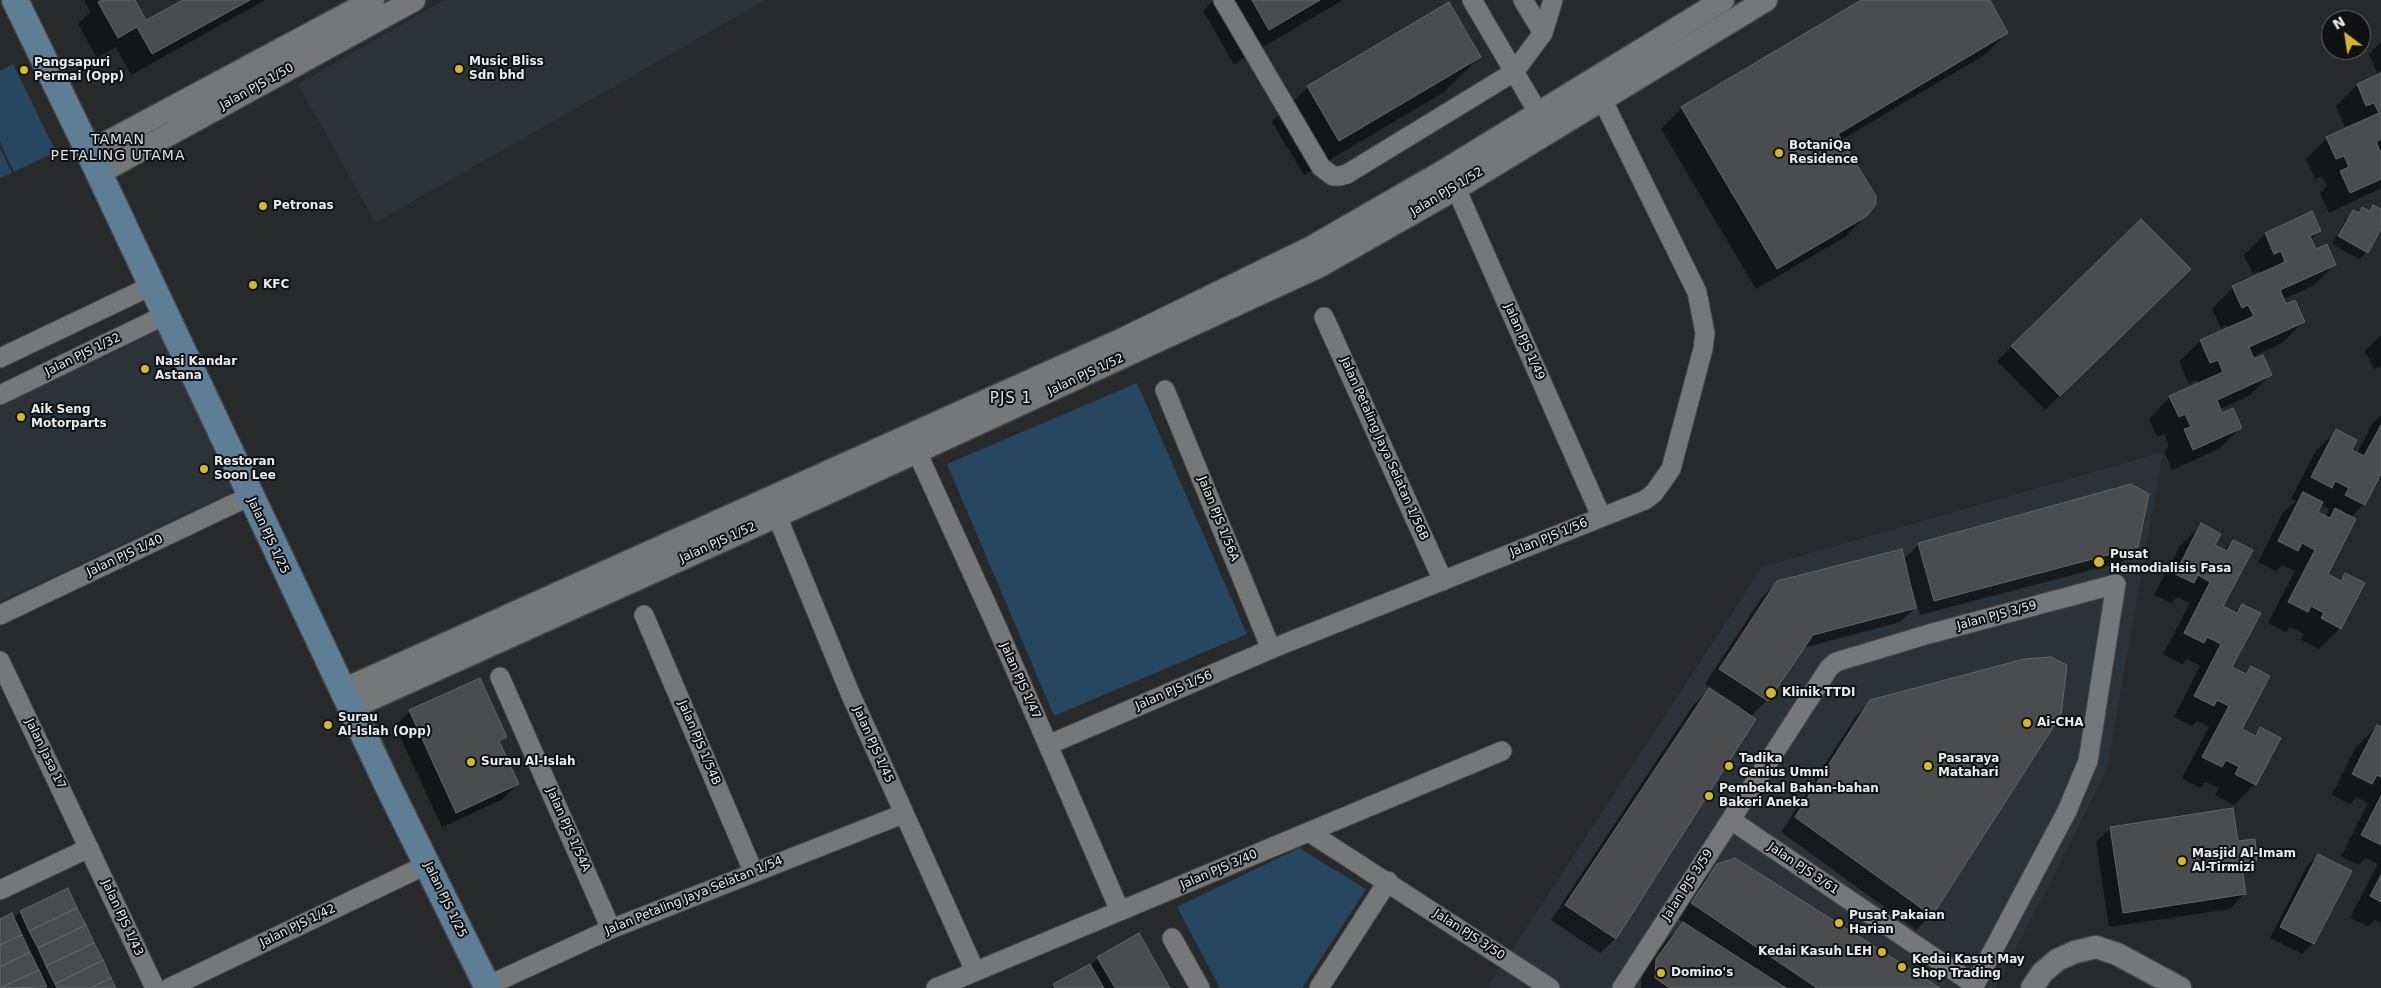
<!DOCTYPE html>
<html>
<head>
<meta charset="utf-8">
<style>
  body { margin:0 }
  #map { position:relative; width:2381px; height:988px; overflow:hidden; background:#27292a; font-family:"DejaVu Sans",sans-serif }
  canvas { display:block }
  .north { position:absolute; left:2321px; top:10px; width:50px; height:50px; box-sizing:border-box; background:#101112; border:1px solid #68696a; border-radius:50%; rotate:329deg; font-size:14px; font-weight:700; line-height:20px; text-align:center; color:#ebeced }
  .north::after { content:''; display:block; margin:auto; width:18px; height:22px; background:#d4b635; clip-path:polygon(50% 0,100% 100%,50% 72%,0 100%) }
</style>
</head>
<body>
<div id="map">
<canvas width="2381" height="988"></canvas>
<div class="north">N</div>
</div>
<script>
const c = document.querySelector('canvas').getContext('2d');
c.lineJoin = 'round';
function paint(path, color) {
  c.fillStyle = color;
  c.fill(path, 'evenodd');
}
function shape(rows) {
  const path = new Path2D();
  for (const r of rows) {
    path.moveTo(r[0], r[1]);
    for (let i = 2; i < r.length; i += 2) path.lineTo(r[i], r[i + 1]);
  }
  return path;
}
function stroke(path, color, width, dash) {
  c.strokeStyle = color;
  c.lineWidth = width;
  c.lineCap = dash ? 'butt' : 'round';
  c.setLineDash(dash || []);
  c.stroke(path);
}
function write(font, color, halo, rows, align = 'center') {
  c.font = font + ' "DejaVu Sans",sans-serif';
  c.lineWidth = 4;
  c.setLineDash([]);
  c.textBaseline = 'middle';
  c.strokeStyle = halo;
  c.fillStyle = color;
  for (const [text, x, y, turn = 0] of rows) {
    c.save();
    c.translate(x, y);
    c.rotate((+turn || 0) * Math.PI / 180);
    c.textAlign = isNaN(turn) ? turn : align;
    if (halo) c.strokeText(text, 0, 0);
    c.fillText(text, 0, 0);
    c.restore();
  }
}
const built = shape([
  [444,0,766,0,375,223,298,84],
  [158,327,234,491,0,602,0,403],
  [2163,452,2107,770,1996,988,1487,988,1762,567]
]);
const green = shape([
  [13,64,56,152,14,172,0,142,0,71],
  [0,148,12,173,0,178],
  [1137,383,1247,634,1054,716,947,464],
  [1299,848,1366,889,1302,988,1220,988,1177,907]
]);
const shadow = shape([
  [84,0,134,0,146,22,185,0,265,0,131,75,116,47,97,58,78,24,90,12],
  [1214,0,1343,0,1234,64,1203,11],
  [1863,0,1988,0,2007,32,1986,54,1841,140,1867,215,1845,237,1756,289,1661,129,1682,108],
  [1449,4,1480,57,1444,92,1304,175,1272,122,1308,87],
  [2381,42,2381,71,2377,73,2369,54],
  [2381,75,2381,150,2379,151,2381,156,2381,188,2329,213,2320,193,2327,186,2322,176,2315,179,2306,159,2327,138,2354,126,2353,123,2345,127,2336,106,2357,85],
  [2373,207,2381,211,2381,226,2367,252,2359,259,2332,244,2346,219,2353,212,2357,214,2362,208,2368,212],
  [2141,220,2175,284,2045,410,1997,361],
  [2319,231,2311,240,2316,251,2334,265,2313,286,2283,299,2285,306,2303,322,2282,343,2252,357,2254,361,2270,375,2249,396,2220,409,2222,414,2240,428,2219,449,2172,470,2164,451,2169,446,2164,434,2157,437,2149,419,2170,397,2199,385,2196,380,2189,384,2179,362,2200,341,2229,328,2227,325,2221,328,2212,309,2233,287,2261,275,2259,271,2253,274,2244,255,2265,234],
  [2381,335,2381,366,2374,369,2365,351],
  [2381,415,2381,478,2378,477,2364,504,2350,518,2326,575,2338,581,2345,574,2340,628,2319,649,2301,640,2304,634,2290,627,2286,632,2268,623,2295,571,2282,565,2276,571,2258,562,2282,514,2296,501,2291,499,2315,452,2336,431,2350,450,2357,454,2372,424],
  [2320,505,2329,509,2325,517,2316,513],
  [2201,525,2213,546,2223,551,2233,541,2222,606,2234,613,2242,605,2231,668,2244,674,2251,667,2241,729,2253,736,2260,729,2255,784,2234,805,2215,795,2219,788,2206,782,2200,788,2182,778,2209,727,2197,721,2192,726,2174,717,2200,666,2187,659,2182,664,2163,654,2190,603,2178,597,2171,603,2154,595,2180,546],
  [1919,544,2137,547,2122,562,1920,615,1913,591,1911,591,1915,608,1900,622,1803,648,1767,700,1751,716,1755,719,1615,939,1600,953,1551,920,1694,704,1709,690,1739,709,1741,707,1705,684,1762,597,1778,582,1903,560],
  [1871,701,2059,714,1931,915,1916,930,1781,832,1856,716],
  [410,711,506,736,499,743,517,784,503,799,442,827,395,726],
  [2377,726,2381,728,2381,923,2375,920,2368,926,2350,918,2378,864,2366,858,2359,865,2341,857,2368,803,2357,797,2350,804,2332,795,2356,747],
  [2111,828,2237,843,2256,859,2241,874,2244,894,2230,909,2109,927,2096,842],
  [2318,855,2313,943,2302,954,2270,938,2307,866],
  [1718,865,1938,988,1641,988,1642,975,1668,938,1684,923,1677,918,1703,880],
  [20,912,114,988,0,988,0,920,13,919],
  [1098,958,1168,988,1051,988,1090,966]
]);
const building = shape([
  [102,0,135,0,146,20,183,0,250,0,152,54,137,27,118,38,98,2,102,0],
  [1252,0,1320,0,1269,30,1252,0],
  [1861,0,1990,0,2008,33,1838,134,1876,196,1876,204,1867,216,1777,269,1681,107,1861,0],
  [1449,2,1481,57,1339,141,1307,86,1449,2],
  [2381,73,2381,139,2376,142,2381,153,2381,179,2350,193,2340,171,2349,167,2344,156,2336,159,2326,137,2379,113,2374,103,2366,106,2357,84,2381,73],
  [2373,205,2381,209,2381,229,2368,253,2338,236,2353,210,2359,213,2362,207,2370,211,2373,205],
  [2312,211,2321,231,2310,236,2316,249,2327,244,2336,265,2280,290,2286,304,2295,300,2305,322,2249,347,2254,359,2263,355,2272,375,2217,400,2222,413,2233,408,2242,428,2193,450,2184,429,2191,427,2185,414,2179,417,2169,396,2223,372,2218,360,2210,363,2200,340,2254,316,2248,305,2242,308,2232,286,2285,262,2281,251,2274,254,2265,233,2312,211],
  [2141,219,2191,269,2060,396,2011,346,2141,219],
  [2381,425,2381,474,2365,505,2345,495,2349,488,2335,481,2332,488,2311,477,2336,429,2357,440,2352,450,2364,456,2381,425],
  [2131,484,2149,494,2138,547,1934,601,1918,543,2131,484],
  [2303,492,2323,502,2318,512,2330,518,2335,508,2356,519,2328,574,2341,581,2345,573,2365,583,2341,629,2321,618,2324,613,2311,606,2308,612,2288,602,2315,550,2302,543,2298,551,2278,541,2303,492],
  [2201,523,2221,534,2215,545,2227,551,2233,540,2253,550,2223,606,2237,613,2242,604,2261,613,2232,667,2246,674,2251,666,2270,676,2242,729,2256,736,2260,727,2281,738,2256,785,2235,774,2239,767,2226,760,2222,767,2202,757,2229,706,2217,700,2214,706,2194,696,2221,644,2207,637,2204,643,2184,633,2210,582,2198,575,2194,583,2175,574,2201,523],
  [1902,549,1916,608,1813,635,1768,701,1719,669,1777,581,1902,549],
  [2051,657,2067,665,2061,715,1932,916,1795,817,1870,700,2024,659,2051,657],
  [480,678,507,737,499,741,519,784,456,813,409,710,480,678],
  [1709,688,1756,719,1616,939,1565,905,1709,688],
  [2377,725,2381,727,2381,777,2377,775,2372,784,2352,774,2377,725],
  [2381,796,2381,845,2361,835,2381,796],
  [2233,808,2238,841,2255,839,2257,860,2241,862,2246,894,2123,913,2110,827,2233,808],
  [2318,854,2352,871,2314,944,2280,927,2318,854],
  [1735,858,1940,988,1817,988,1691,903,1717,864,1735,858],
  [2381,875,2381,902,2370,896,2381,875],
  [68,888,77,908,29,931,20,911,68,888],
  [77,908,86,925,38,948,29,931,77,908],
  [12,913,22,935,0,945,0,919,12,913],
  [1683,922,1786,988,1670,988,1655,978,1656,959,1683,922],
  [86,925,94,943,46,966,38,948,86,925],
  [1139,933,1170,988,1115,988,1097,957,1139,933],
  [22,935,30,952,0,967,0,945,22,935],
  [94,943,103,960,55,984,46,966,94,943],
  [30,952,39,970,0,988,0,967,30,952],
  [103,960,111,978,90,988,57,988,55,984,103,960],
  [1090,964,1104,988,1055,988,1053,984,1090,964],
  [39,970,47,987,0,988,39,970],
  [111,978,116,988,90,988,111,978]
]);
const minor = shape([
  [1223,0,1321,167,1333,176,1340,176,1347,174,1514,72,1543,33,1553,0],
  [1472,0,1546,126],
  [1523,0,1543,33],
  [1451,177,1601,516],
  [1324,317,1443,581],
  [0,358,151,286],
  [1165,390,1271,649],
  [0,395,165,315],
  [917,452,996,625,1120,911],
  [777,516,850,693,975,971],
  [0,615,250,496],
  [644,615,753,871],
  [0,661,155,988],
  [500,677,611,929],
  [1048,745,1271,649,1645,500,1654,493,1671,469,1703,349,1705,333,1697,292,1602,99],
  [1731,820,1975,985],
  [1309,832,1550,988],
  [0,890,89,848],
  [1172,938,1200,988],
  [487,986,611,929,903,814],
  [169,988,428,864],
  [936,988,1502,751],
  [1319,988,1388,881],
  [1622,988,1829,668,1836,662,1929,634,2116,584,2088,761,2067,811,1973,988]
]);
const tertiary = shape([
  [89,152,373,0],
  [99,173,414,0],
  [343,690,1123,339,1310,248,1447,169,1723,0],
  [351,708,808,502,1320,266,1457,188,1766,0],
  [2032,988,2042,973,2057,960,2075,952,2096,947,2117,954,2180,988]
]);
const secondary = shape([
  [15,0,89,152,388,786,488,988]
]);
const markers = [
  [459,69,5,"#d4b635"],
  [24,70,5,"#d4b635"],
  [1779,153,5,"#d4b635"],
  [263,206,5,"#d4b635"],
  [253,285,5,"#d4b635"],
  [145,369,5,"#d4b635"],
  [21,417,5,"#d4b635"],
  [204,469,5,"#d4b635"],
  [2099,562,6,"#d4b635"],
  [1771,693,6,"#d4b635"],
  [2027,723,5,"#d4b635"],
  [328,725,5,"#d4b635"],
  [471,762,5,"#d4b635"],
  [1729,766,5,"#d4b635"],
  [1928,766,5,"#d4b635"],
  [1709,796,5,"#d4b635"],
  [2182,861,5,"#d4b635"],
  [1839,923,5,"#d4b635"],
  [1882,952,5,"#d4b635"],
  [1902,967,5,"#d4b635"],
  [1661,973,5,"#d4b635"]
];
const poiNames = [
  ["Music Bliss",469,62],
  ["Sdn bhd",469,76],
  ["Pangsapuri",34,63],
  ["Permai (Opp)",34,77],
  ["BotaniQa",1789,146],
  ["Residence",1789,160],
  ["Petronas",273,206],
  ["KFC",263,285],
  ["Nasi Kandar",155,362],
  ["Astana",155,376],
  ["Aik Seng",31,410],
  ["Motorparts",31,424],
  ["Restoran",214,462],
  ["Soon Lee",214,476],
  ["Pusat",2110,555],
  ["Hemodialisis Fasa",2110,569],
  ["Klinik TTDI",1782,693],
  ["Surau",338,718],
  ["Al-Islah (Opp)",338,732],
  ["Ai-CHA",2037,723],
  ["Tadika",1739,759],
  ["Genius Ummi",1739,773],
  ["Pasaraya",1938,759],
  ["Matahari",1938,773],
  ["Surau Al-Islah",481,762],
  ["Pembekal Bahan-bahan",1719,789],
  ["Bakeri Aneka",1719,803],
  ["Masjid Al-Imam",2192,854],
  ["Al-Tirmizi",2192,868],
  ["Pusat Pakaian",1849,916],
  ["Harian",1849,930],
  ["Kedai Kasuh LEH",1872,952,"right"],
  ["Kedai Kasut May",1912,960],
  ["Shop Trading",1912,974],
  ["Domino's",1671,973]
];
const streetNames = [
  ["Jalan PJS 1/50",257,87,-29],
  ["Jalan PJS 1/52",1447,192,-31],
  ["Jalan PJS 1/49",1524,342,66],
  ["Jalan PJS 1/32",83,355,-26],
  ["Jalan PJS 1/52",1086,375,-25],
  ["Jalan Petaling Jaya Selatan 1/56B",1384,449,66],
  ["Jalan PJS 1/56A",1218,519,68],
  ["Jalan PJS 1/25",268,536,65],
  ["Jalan PJS 1/56",1549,538,-22],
  ["Jalan PJS 1/52",718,543,-24],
  ["Jalan PJS 1/40",125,556,-25],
  ["Jalan PJS 3/59",1997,616,-15],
  ["Jalan PJS 1/47",1020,681,66],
  ["Jalan PJS 1/56",1174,691,-23],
  ["Jalan PJS 1/54B",699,743,67],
  ["Jalan PJS 1/45",873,745,66],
  ["Jalan Jasa 17",45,754,64],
  ["Jalan PJS 1/54A",568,830,66],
  ["Jalan PJS 3/61",1803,869,34],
  ["Jalan PJS 3/40",1219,870,-23],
  ["Jalan PJS 3/59",1688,885,-57],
  ["Jalan Petaling Jaya Selatan 1/54",694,896,-22],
  ["Jalan PJS 1/25",445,900,64],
  ["Jalan PJS 1/43",122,918,65],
  ["Jalan PJS 1/42",298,926,-26],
  ["Jalan PJS 3/50",1469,935,33]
];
const neighbourhoodNames = [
  ["TAMAN",118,140],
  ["PETALING UTAMA",118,156]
];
const quarterNames = [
  ["PJS 1",1011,399]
];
paint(built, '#2b3238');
paint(green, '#27465f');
paint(shadow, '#0007');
paint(building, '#4a4c4e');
stroke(building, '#636567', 1);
stroke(minor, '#454647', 21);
stroke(tertiary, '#454647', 25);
stroke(secondary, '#454647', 29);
stroke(minor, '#757779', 19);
stroke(tertiary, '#757779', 22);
stroke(secondary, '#5e7e95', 26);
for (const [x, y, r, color] of markers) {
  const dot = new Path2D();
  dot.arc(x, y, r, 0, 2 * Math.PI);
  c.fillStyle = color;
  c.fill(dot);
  stroke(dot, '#101112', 2);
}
write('bold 12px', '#ebeced', '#101112', poiNames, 'left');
write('12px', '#ebeced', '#101112', streetNames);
c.letterSpacing = '1px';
write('14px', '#dee1e3', '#101112', neighbourhoodNames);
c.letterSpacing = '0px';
c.letterSpacing = '1px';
write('15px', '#dee1e3', '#101112', quarterNames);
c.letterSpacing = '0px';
</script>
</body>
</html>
